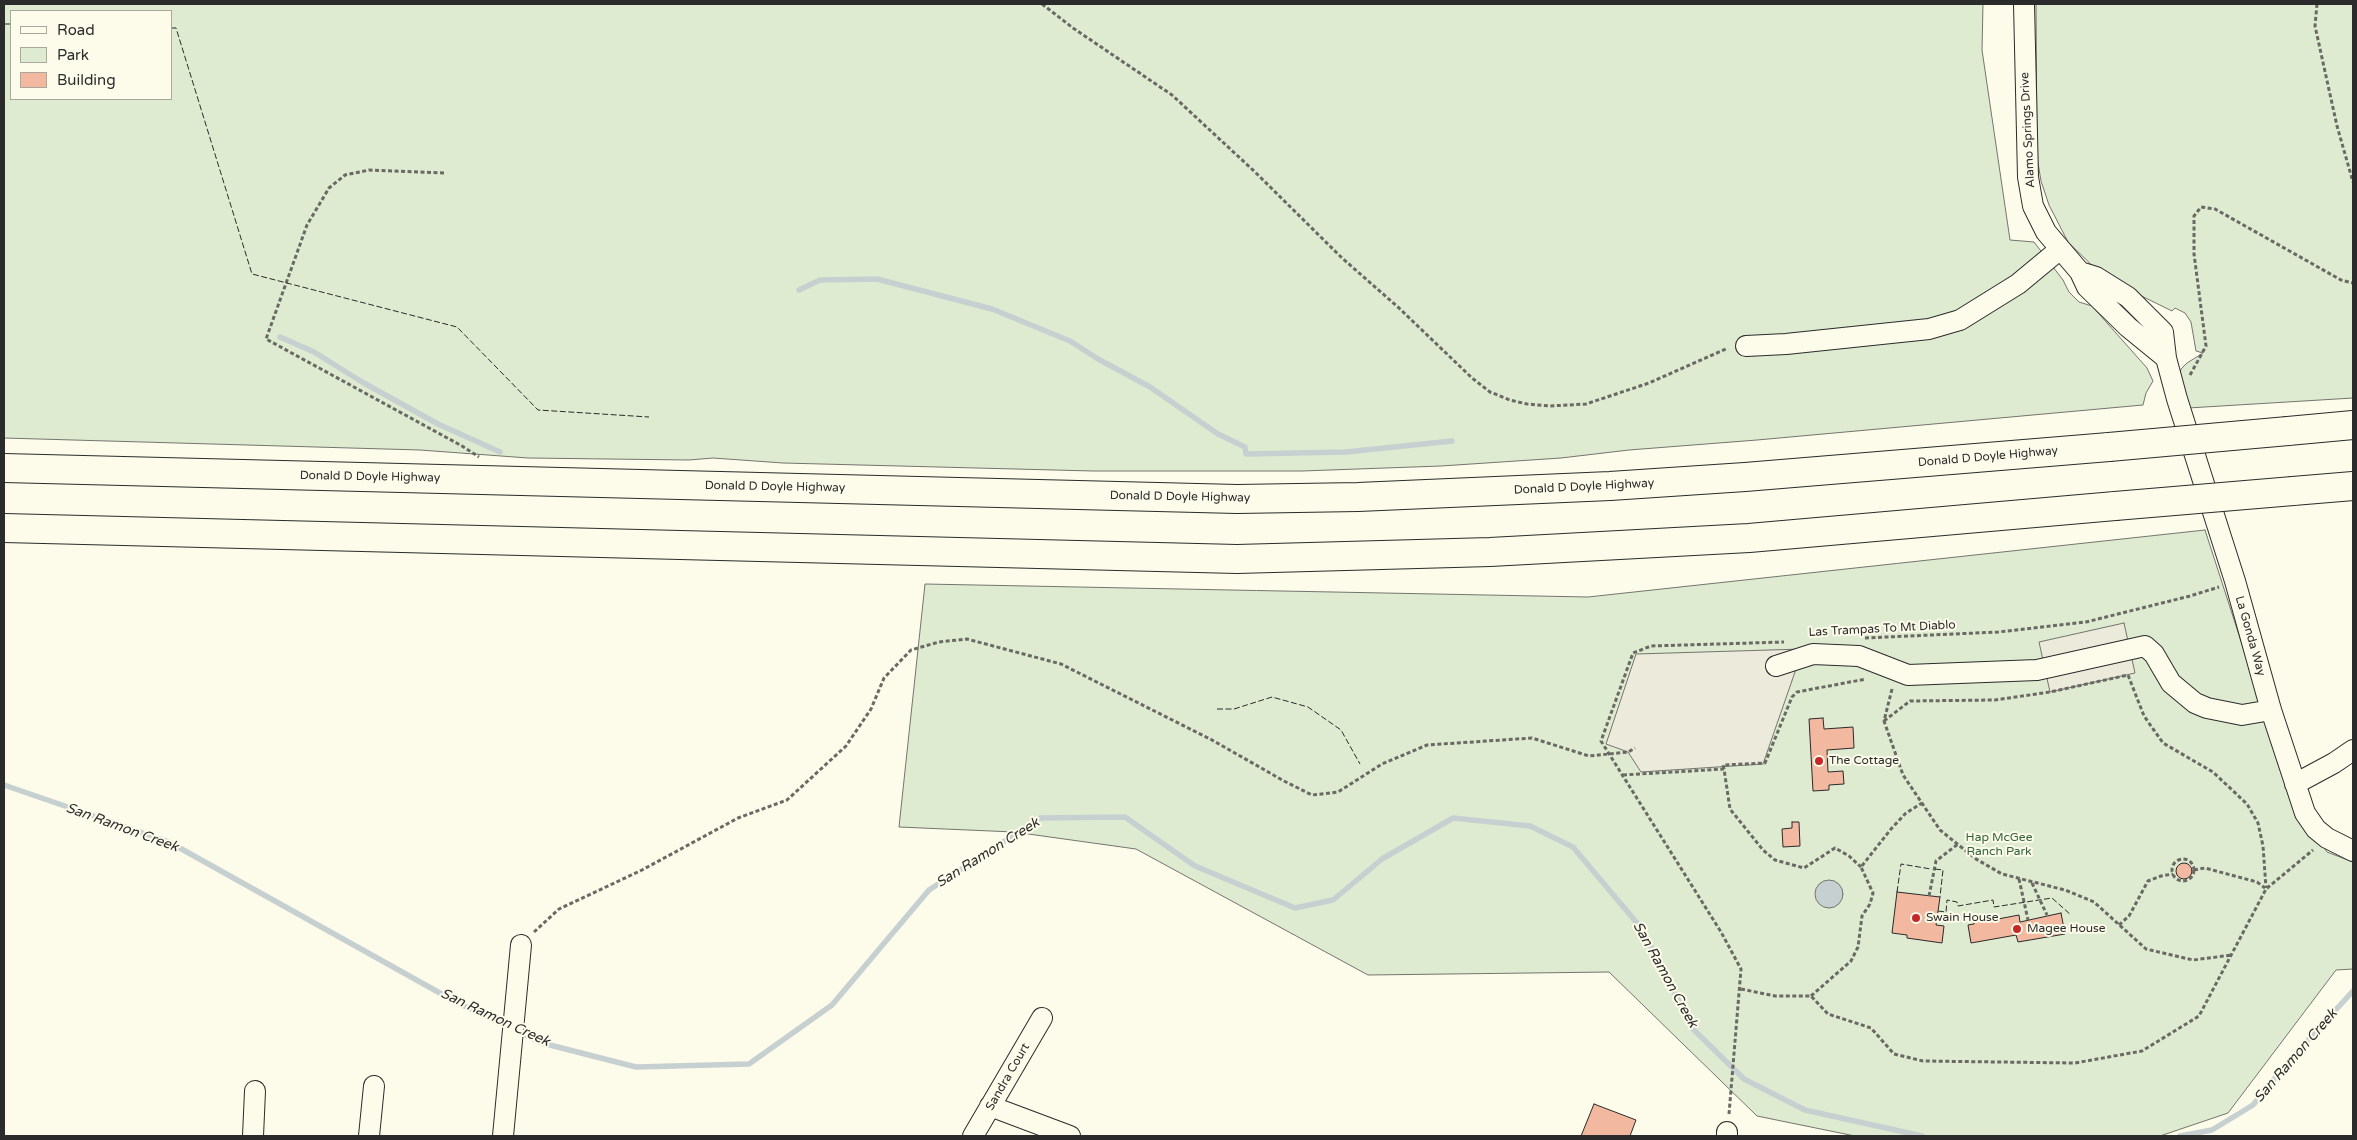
<!DOCTYPE html>
<html>
<head>
<meta charset="utf-8">
<style>
  body { margin:0 }
  #map { position:relative; width:2357px; height:1140px; overflow:hidden; background:#fdfbea; font-family:"Varela Round",sans-serif }
  canvas { display:block }
  .frame { position:absolute; inset:0; border:5px solid #2b2b2b; pointer-events:none }
  .legend { position:absolute; left:10px; top:10px; width:162px; height:90px; box-sizing:border-box; background:#fdfbea; border:1px solid #a9a89e; margin:0; padding:6px 9px; list-style:none; font-size:15px; color:#2b2b2b }
  .legend li { display:flex; align-items:center; gap:10px; height:25px }
  .legend b { width:25px; border:1px solid #a9a89e }
</style>
</head>
<body>
<div id="map">
<canvas width="2357" height="1140"></canvas>
<div class="frame"></div>
<ul class="legend">
<li><b style="height:6px;background:#fdfbea"></b>Road</li>
<li><b style="height:14px;background:#deebd1"></b>Park</li>
<li><b style="height:14px;background:#f2b8a0"></b>Building</li>
</ul>
</div>
<script>
const c = document.querySelector('canvas').getContext('2d');
c.lineJoin = 'round';
function paint(path, color) {
  c.fillStyle = color;
  c.fill(path, 'evenodd');
}
function shape(rows) {
  const path = new Path2D();
  for (const r of rows) {
    if (r.length === 3) {
      path.moveTo(r[0] + r[2], r[1]);
      path.arc(r[0], r[1], r[2], 0, 2 * Math.PI);
      continue;
    }
    path.moveTo(r[0], r[1]);
    for (let i = 2; i < r.length; i += 2) path.lineTo(r[i], r[i + 1]);
  }
  return path;
}
function stroke(path, color, width, dash) {
  c.strokeStyle = color;
  c.lineWidth = width;
  c.lineCap = dash ? 'butt' : 'round';
  c.setLineDash(dash || []);
  c.stroke(path);
}
function write(font, color, halo, rows, align = 'center') {
  c.font = font + ' "Varela Round",sans-serif';
  c.lineWidth = 4;
  c.setLineDash([]);
  c.textBaseline = 'middle';
  c.strokeStyle = halo;
  c.fillStyle = color;
  for (const [text, x, y, turn = 0] of rows) {
    c.save();
    c.translate(x, y);
    c.rotate((+turn || 0) * Math.PI / 180);
    c.textAlign = isNaN(turn) ? turn : align;
    if (halo) c.strokeText(text, 0, 0);
    c.fillText(text, 0, 0);
    c.restore();
  }
}
const green = shape([
  [4,4,1983,4,1982,50,2010,240,2034,242,2063,280,2069,292,2079,302,2092,306,2147,368,2153,381,2146,393,2143,405,1757,440,1629,450,1561,458,1441,466,1302,471,1093,471,783,463,713,458,689,460,528,458,420,450,4,438,4,4],
  [11,11,171,11,171,99,11,99,11,11],
  [2036,4,2353,4,2353,398,2188,408,2179,376,2181,369,2187,363,2203,353,2196,351,2191,322,2185,313,2175,308,2172,311,2105,278,2068,242,2049,205,2041,181,2037,157,2036,4],
  [2205,530,2294,805,2327,852,2353,862,2353,969,2336,970,2228,1113,2160,1136,1855,1136,1757,1116,1609,972,1368,975,1136,849,1014,832,899,827,925,584,1588,597,2205,530]
]);
const parking = shape([
  [2124,623,2135,673,2050,692,2039,642,2124,623],
  [1803,649,1763,764,1641,772,1628,752,1606,744,1636,654,1803,649]
]);
const water = shape([
  [1829,894,14]
]);
const stream = shape([
  [799,290,820,280,877,279,992,309,1070,341,1098,359,1150,387,1218,434,1245,447,1246,454,1346,452,1452,441],
  [280,337,314,352,362,382,438,424,500,452],
  [4,785,169,842,456,1002,509,1027],
  [517,1031,542,1043,636,1067,749,1064,832,1005,929,890,1040,818,1125,817,1195,866,1295,908,1333,900,1382,859,1453,818,1530,826,1573,847,1642,929,1693,1029,1744,1079,1805,1110,1922,1136],
  [2180,1136,2212,1130,2253,1105,2288,1062,2353,991]
]);
const building = shape([
  [1823,718,1824,729,1853,727,1854,748,1827,750,1828,772,1843,771,1844,784,1829,785,1829,790,1813,791,1809,719,1823,718],
  [1792,822,1799,822,1800,846,1783,847,1782,829,1792,828,1792,822],
  [2184,871,8],
  [1897,892,1940,897,1936,925,1944,926,1942,943,1907,938,1907,935,1892,933,1897,892],
  [2061,913,2065,934,2018,942,2016,935,1971,943,1968,925,1974,924,1975,917,1988,914,1989,918,1997,916,1998,919,2019,915,2020,922,2061,913],
  [1594,1104,1636,1120,1630,1136,1581,1136,1594,1104]
]);
const path = shape([
  [1042,4,1073,28,1172,95,1254,171,1342,258,1399,308,1472,378,1490,392,1510,400,1527,404,1550,406,1586,404,1649,383,1728,348],
  [2317,4,2315,26,2337,126,2353,182],
  [444,173,369,170,345,175,329,188,307,225,266,339,462,446,479,457],
  [2190,375,2206,346,2194,254,2194,216,2201,207,2215,209,2341,280,2353,283],
  [1865,638,1998,632,2086,622,2190,596,2219,587],
  [1892,689,1884,721,1903,775,1940,830,1976,859,2002,874,2065,890,2094,902,2146,949,2193,960,2232,955],
  [1884,721,1910,701,1995,700,2050,692,2128,675,2144,716,2163,743,2213,772,2247,804,2258,823,2263,846,2266,888],
  [1724,769,1723,765,1765,763,1792,697,1797,692,1866,679],
  [1623,775,1724,769,1730,809,1763,850,1775,860,1804,868,1835,848,1849,856,1861,867],
  [2183,870,11],
  [2194,870,2205,868,2257,882,2265,888],
  [2019,879,2028,920],
  [2032,883,2047,915],
  [1929,896,1936,861,1958,844],
  [2119,925,2129,916,2148,881,2161,876,2173,874],
  [534,932,559,909,642,870,738,818,787,800,846,746,871,709,884,678,911,650,939,642,967,639,1061,664,1212,740,1284,781,1312,795,1338,792,1382,764,1427,745,1532,738,1589,756,1628,752,1635,748],
  [1741,989,1775,996,1811,996,1828,1014,1871,1028,1894,1054,1923,1061,2075,1063,2142,1051,2199,1016,2266,889,2313,850],
  [1811,996,1851,961,1858,947,1862,916,1870,904,1873,893,1861,867,1891,829,1906,813,1922,803],
  [1729,1114,1741,969,1721,932,1601,741,1633,653,1651,646,1784,642]
]);
const minor = shape([
  [2024,4,2028,177,2033,206,2046,232,2080,272,2087,287,2128,327,2166,358],
  [2080,272,2096,277,2128,297,2163,332,2166,358,2177,399,2235,581,2271,710,2305,813,2316,829,2327,838,2353,851],
  [1746,346,1786,344,1929,329,1960,320,2018,284,2059,250],
  [1776,666,1813,654,1859,656,1908,675,2037,670,2145,646,2154,654,2171,683,2195,703,2207,708,2242,715,2271,710],
  [2295,784,2334,763,2353,750],
  [990,1106,1070,1136],
  [253,1136,255,1091],
  [369,1136,374,1086],
  [503,1136,521,945],
  [973,1136,1042,1018],
  [1727,1136,1727,1132]
]);
const highway = shape([
  [2288,431,2353,425],
  [4,468,1237,499,1358,497,1610,486,1745,477,2109,447],
  [2293,491,2353,486],
  [4,528,1237,559,1490,552,1749,538,2115,506]
]);
const highwayBridge = shape([
  [2109,447,2288,431],
  [2115,506,2293,491]
]);
const fence = shape([
  [4,24,11,24],
  [171,28,176,28,252,274,457,327,538,410,649,417],
  [1217,709,1234,709,1272,697,1308,707,1341,730,1360,764],
  [1935,869,1943,870,1940,897],
  [1897,892,1901,864,1931,869],
  [1938,911,1946,912,1947,900,1957,902,1958,906,1993,900,1994,907,2052,898,2071,915]
]);
const markers = [
  [1819,761,5,"#c62828"],
  [1916,918,5,"#c62828"],
  [2017,929,5,"#c62828"]
];
const streetNames = [
  ["Alamo Springs Drive",2028,130,-93],
  ["Donald D Doyle Highway",1988,457,-5],
  ["Donald D Doyle Highway",370,477,1],
  ["Donald D Doyle Highway",775,487,1],
  ["Donald D Doyle Highway",1584,487,-3],
  ["Donald D Doyle Highway",1180,497,1],
  ["Las Trampas To Mt Diablo",1882,629,-3],
  ["La Gonda Way",2250,636,74],
  ["Sandra Court",1008,1077,-60]
];
const poiNames = [
  ["The Cottage",1829,761],
  ["Swain House",1926,918],
  ["Magee House",2027,929]
];
const parkNames = [
  ["Hap McGee",1999,838],
  ["Ranch Park",1999,852]
];
const waterNames = [
  ["San Ramon Creek",122,828,20],
  ["San Ramon Creek",988,853,-32],
  ["San Ramon Creek",1665,975,61],
  ["San Ramon Creek",495,1018,25],
  ["San Ramon Creek",2296,1056,-49]
];
paint(green, '#deebd1');
stroke(green, '#74746e', 1);
paint(parking, '#eceadb');
stroke(parking, '#74746e', 1);
paint(water, '#c7d0d0');
stroke(water, '#74746e', 1);
stroke(stream, '#c7d0d0', 5.5);
paint(building, '#f2b8a0');
stroke(building, '#2b2b2b', 1);
stroke(minor, '#2b2b2b', 22);
stroke(highway, '#2b2b2b', 30);
stroke(path, '#6a6964', 3, [4, 2.5]);
stroke(minor, '#fdfbea', 20);
stroke(highway, '#fdfbea', 28);
stroke(highwayBridge, '#2b2b2b', 30, []);
stroke(highwayBridge, '#fdfbea', 28);
stroke(fence, '#2b2b2b', 1, [6, 2.5]);
for (const [x, y, r, color] of markers) {
  const dot = new Path2D();
  dot.arc(x, y, r, 0, 2 * Math.PI);
  c.fillStyle = color;
  c.fill(dot);
  stroke(dot, '#fdfbea', 2);
}
write('12px', '#2b2b2b', '#fdfbea', streetNames);
write('12px', '#2b2b2b', '#fdfbea', poiNames, 'left');
write('12px', '#34623c', '#fdfbea', parkNames);
write('italic 14px', '#2b2b2b', '#fdfbea', waterNames);
</script>
</body>
</html>
